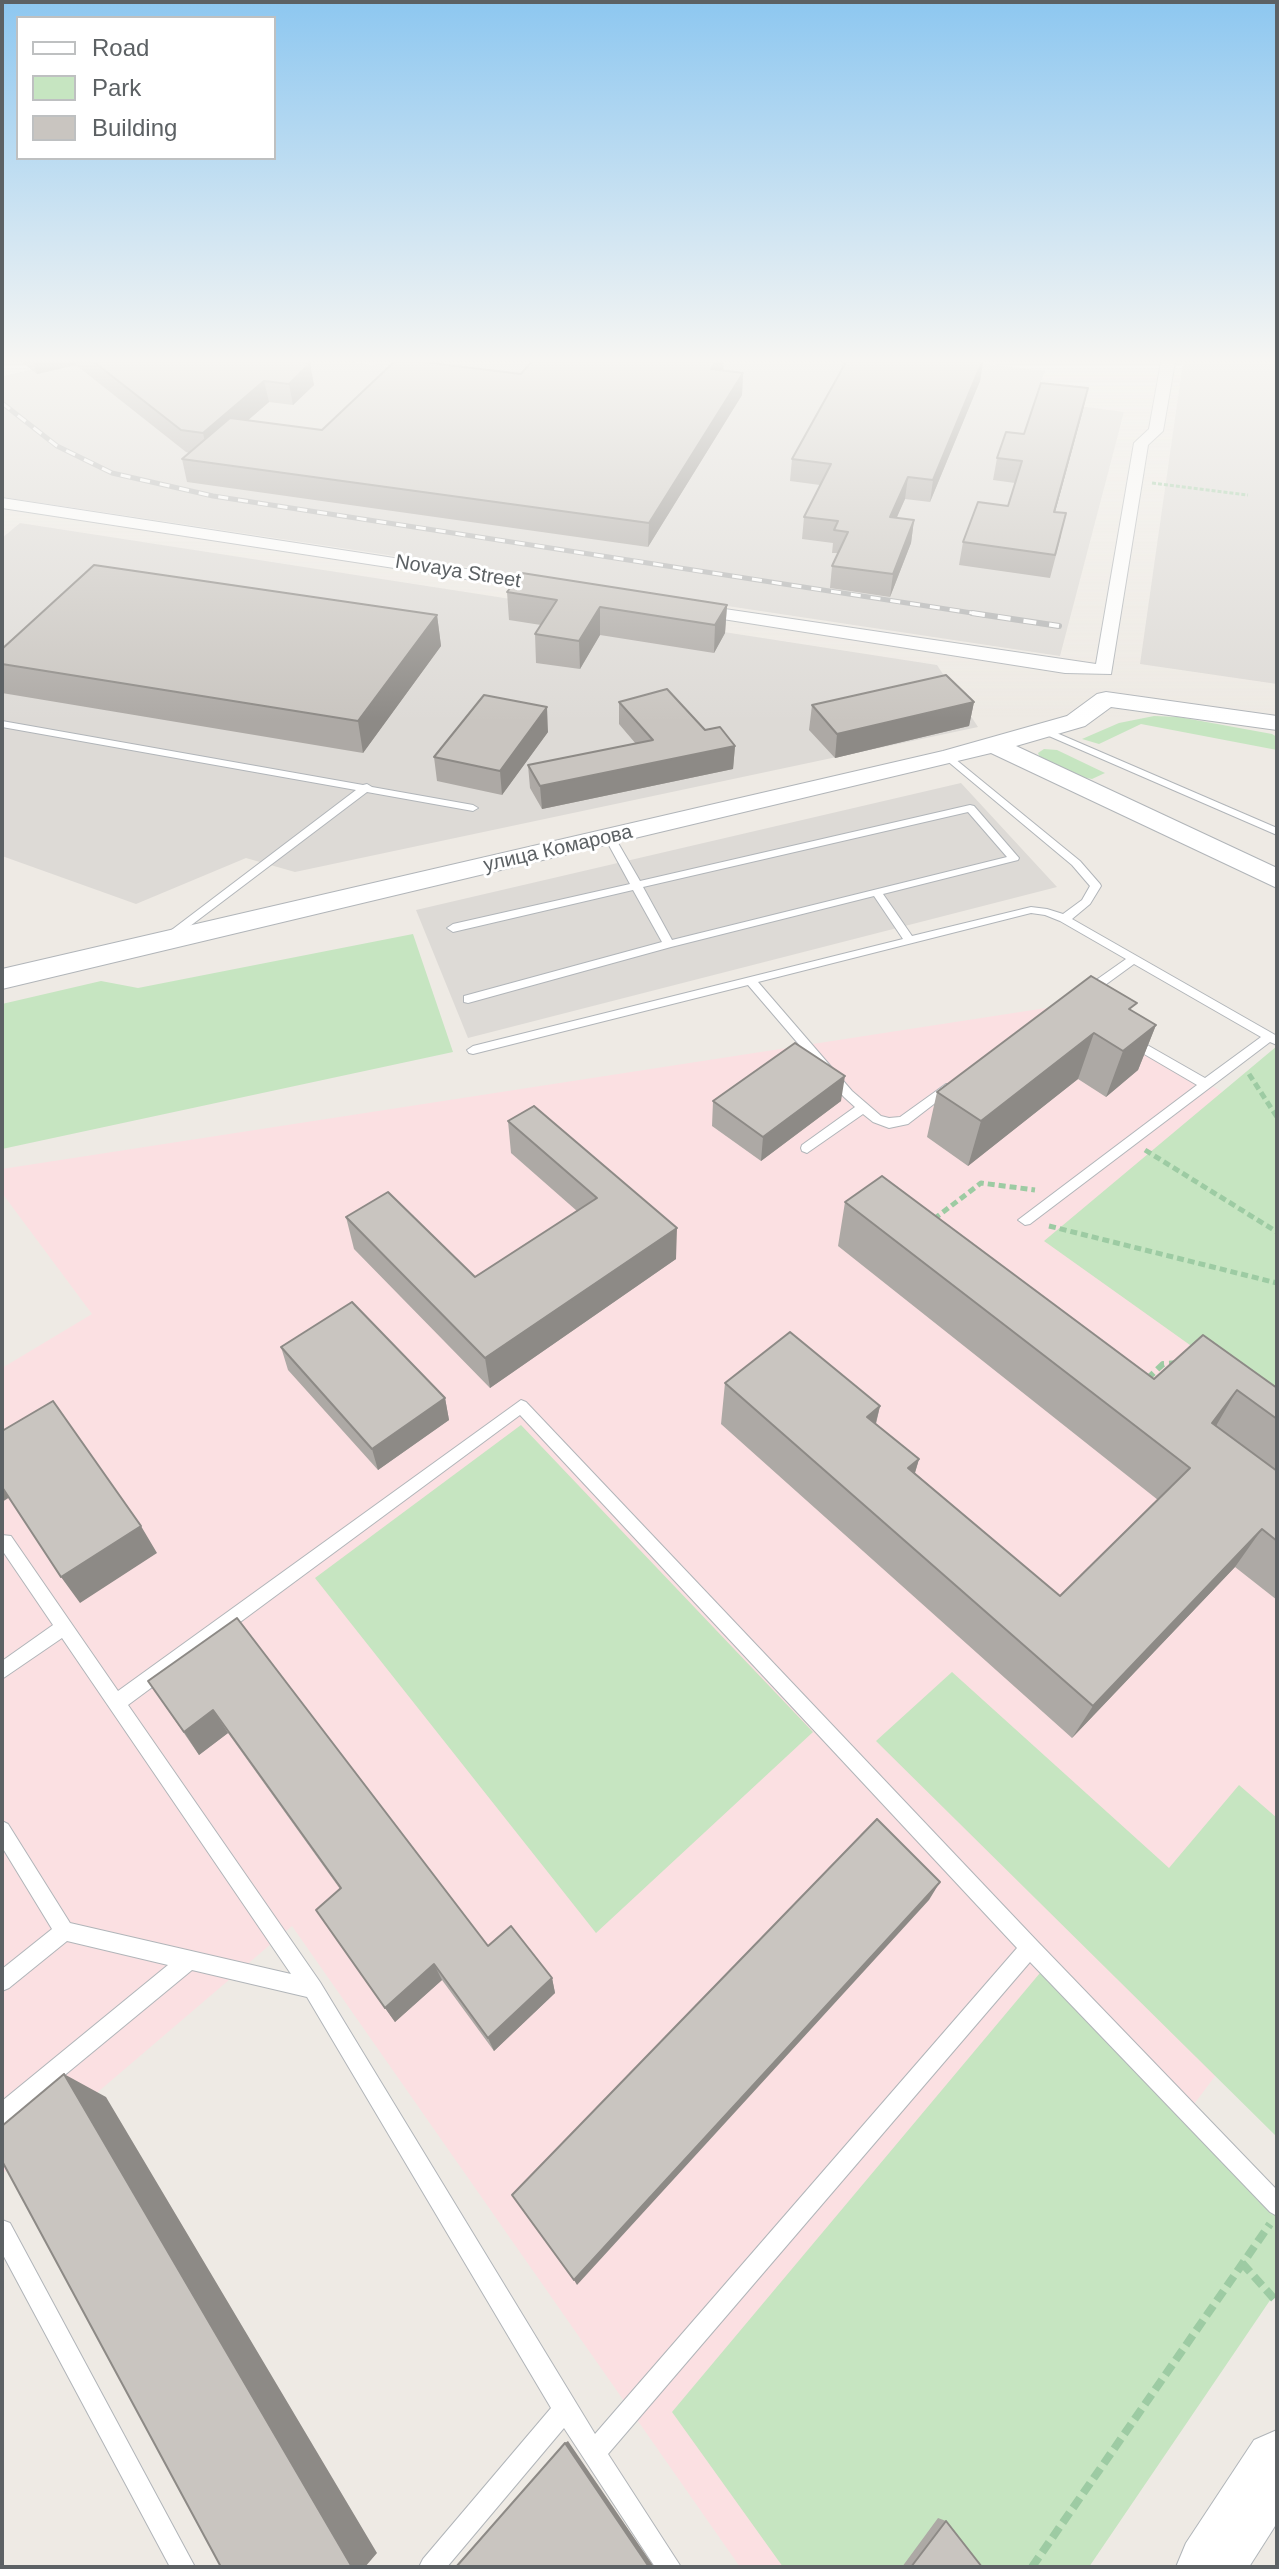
<!DOCTYPE html>
<html>
<head>
<meta charset="utf-8">
<style>
  body { margin:0 }
  #map { position:relative; width:1279px; height:2569px; overflow:hidden; background:#eeeae4; font-family:Helvetica,sans-serif }
  canvas { display:block }
  .frame { position:absolute; inset:0; border:4px solid #5c6164; pointer-events:none }
  .legend { position:absolute; left:16px; top:16px; width:260px; height:144px; box-sizing:border-box; background:#fff; border:2px solid #bec0c1; margin:0; padding:10px 14px; list-style:none; font-size:24px; color:#5c6164 }
  .legend li { display:flex; align-items:center; gap:16px; height:40px }
  .legend b { width:40px; border:2px solid #bec0c1 }
</style>
</head>
<body>
<div id="map">
<canvas width="1279" height="2569"></canvas>
<div class="frame"></div>
<ul class="legend">
<li><b style="height:10px;background:#fff"></b>Road</li>
<li><b style="height:22px;background:#c6e5c1"></b>Park</li>
<li><b style="height:22px;background:#c9c5c0"></b>Building</li>
</ul>
</div>
<script>
const c = document.querySelector('canvas').getContext('2d');
c.lineJoin = 'round';
function paint(path, color) {
  c.fillStyle = color;
  c.fill(path, 'evenodd');
}
function shape(rows) {
  const path = new Path2D();
  for (const r of rows) {
    path.moveTo(r[0], r[1]);
    for (let i = 2; i < r.length; i += 2) path.lineTo(r[i], r[i + 1]);
  }
  return path;
}
function stroke(path, color, width, dash) {
  c.strokeStyle = color;
  c.lineWidth = width;
  c.lineCap = dash ? 'butt' : 'round';
  c.setLineDash(dash || []);
  c.stroke(path);
}
function write(font, color, halo, rows, align = 'center') {
  c.font = font + ' Helvetica,sans-serif';
  c.lineWidth = 6;
  c.setLineDash([]);
  c.textBaseline = 'middle';
  c.strokeStyle = halo;
  c.fillStyle = color;
  for (const [text, x, y, turn = 0] of rows) {
    c.save();
    c.translate(x, y);
    c.rotate((+turn || 0) * Math.PI / 180);
    c.textAlign = isNaN(turn) ? turn : align;
    if (halo) c.strokeText(text, 0, 0);
    c.fillText(text, 0, 0);
    c.restore();
  }
}
const industrial = shape([
  [67,362,352,362,399,368,436,362,972,362,1045,371,1035,400,1124,412,1060,656,2,497,2,376],
  [1183,362,1277,362,1277,684,1140,664],
  [20,523,937,665,978,727,295,872,246,858,136,904,2,856,2,538],
  [961,783,1057,887,468,1038,416,910]
]);
const medical = shape([
  [1072,1004,1277,1124,1277,1994,845,2567,740,2567,292,1926,2,2174,2,1368,92,1314,2,1193,2,1169]
]);
const green = shape([
  [1154,716,1179,717,1272,734,1277,737,1277,750,1141,724,1099,744,1082,739,1119,723],
  [1044,749,1057,750,1105,773,1092,779,1080,777,1040,758,1038,753],
  [413,934,453,1052,2,1149,2,1004,101,981,138,988],
  [1277,1046,1277,1407,1044,1241],
  [521,1425,813,1732,596,1933,315,1578],
  [952,1672,1169,1868,1239,1785,1277,1818,1277,2137,876,1741],
  [1045,1967,1277,2200,1277,2290,1089,2567,783,2567,672,2412]
]);
const pathFar3 = shape([
  [1152,483,1248,495]
]);
const pathFar2 = shape([
  [1249,1074,1277,1117],
  [1145,1150,1277,1232],
  [934,1219,981,1183,1035,1190],
  [1049,1226,1277,1283]
]);
const pathFar1 = shape([
  [1147,1379,1163,1364,1179,1363]
]);
const path = shape([
  [1242,2263,1277,2302],
  [1032,2567,1270,2224]
]);
const service = shape([
  [2,721,363,785,367,784,372,787,473,805,478,808,473,811,367,792,169,942,165,941,165,935,356,790,2,727,2,721],
  [1045,728,1277,828,1277,835,1042,733,1040,731,1045,728],
  [949,754,1080,861,1100,884,1101,886,1090,904,1072,919,1277,1036,1277,1045,1270,1042,1030,1224,1025,1225,1018,1220,1197,1085,1127,1044,1125,1041,1127,1038,1135,1038,1205,1078,1261,1037,1134,964,1090,996,1082,996,1082,990,1126,959,1060,921,1045,915,1031,913,758,982,852,1091,881,1116,889,1118,900,1117,946,1084,954,1084,956,1087,908,1124,889,1128,873,1122,863,1114,807,1153,802,1151,801,1148,802,1145,855,1107,844,1097,748,985,473,1054,469,1053,467,1050,473,1046,903,939,874,896,671,947,468,1003,464,1002,464,996,662,942,633,890,453,932,447,928,453,924,630,884,605,838,606,836,614,836,640,881,970,805,974,806,1019,858,1018,860,883,894,912,936,1031,907,1047,909,1063,914,1082,900,1090,886,1072,865,945,759,944,757,949,754],
  [968,812,1007,857,672,940,643,887,968,812],
  [521,1400,526,1402,1037,1941,1277,2190,1277,2216,1270,2212,1030,1962,608,2454,681,2567,655,2567,564,2428,447,2567,419,2567,423,2559,551,2408,307,1997,192,1970,9,2121,2,2124,2,2101,168,1965,67,1941,9,1988,2,1991,2,1969,52,1929,2,1847,2,1821,8,1824,70,1923,291,1974,62,1638,2,1679,2,1661,53,1625,2,1550,2,1535,11,1536,118,1691,521,1400],
  [520,1415,1017,1948,595,2434,320,1982,128,1705,520,1415],
  [2,2220,10,2223,195,2567,170,2567,2,2253,2,2220]
]);
const minor = shape([
  [1161,362,1175,362,1163,431,1148,445,1111,674,1065,673,691,614,682,609,691,604,1096,664,1134,443,1149,429,1161,362],
  [2,498,551,582,560,587,551,592,2,508,2,498]
]);
const tertiary = shape([
  [1106,692,1277,716,1277,730,1111,707,1085,726,1016,746,1277,868,1277,888,991,753,2,989,2,969,943,751,1067,716,1097,694,1106,692]
]);
const secondary = shape([
  [1277,2430,1277,2523,1249,2567,1176,2567,1186,2543,1254,2440,1277,2430]
]);
const railFar1 = shape([
  [2,403,57,446,112,473,213,496,985,615]
]);
const rail = shape([
  [972,613,1059,626]
]);
const wall = shape([
  [22,362,300,362,314,385,293,405,269,402,248,420,322,430,521,374,531,362,724,362,723,371,743,373,742,395,648,547,187,482,182,459,189,453,186,452,76,365,37,374],
  [841,362,983,362,980,381,930,502,905,499,896,518,914,520,911,543,890,597,830,588,832,566,838,553,832,553,833,543,802,539,804,517,820,485,790,481,792,459,843,368],
  [1083,410,1055,512,1061,536,1050,578,959,565,963,542,1008,506,1015,483,993,480,997,458,1024,434],
  [507,592,727,605,725,633,714,653,600,635,580,669,536,663,535,634,541,625,509,620],
  [437,615,441,646,363,753,2,693,2,649],
  [619,702,705,730,735,746,733,769,542,809,530,788,528,765,636,744,619,724],
  [974,702,969,726,835,758,809,730,812,705],
  [548,732,502,795,437,781,434,757],
  [1134,1012,1156,1025,1138,1070,1106,1097,1078,1079,968,1166,927,1137,937,1092],
  [713,1101,841,1101,761,1161,712,1126],
  [508,1121,676,1259,490,1388,354,1249,346,1217,475,1277,577,1211,511,1153],
  [845,1202,1154,1379,1277,1388,1277,1600,1235,1567,1072,1738,721,1424,725,1383,880,1406,876,1424,919,1459,915,1473,1060,1596,1158,1500,838,1246],
  [281,1347,445,1398,449,1420,378,1470,288,1370],
  [237,1618,488,1946,552,1978,555,1993,494,2051,442,1980,395,2022,316,1910,340,1889,228,1733,199,1755,148,1681],
  [938,2518,946,2521,982,2567,902,2567]
]);
const shadedWall = shape([
  [33,362,76,362,76,365,37,374],
  [716,362,724,362,723,371,711,369],
  [983,362,980,381,930,502,933,480],
  [310,363,314,385,293,405,289,384],
  [743,373,742,395,648,547,649,523],
  [264,381,269,402,208,455,203,433],
  [1088,388,1083,410,1049,534,1054,512],
  [908,477,905,499,887,540,890,517],
  [914,520,911,543,890,597,893,574],
  [727,605,725,633,714,653,715,625],
  [600,607,600,635,580,669,579,641],
  [437,615,441,646,363,753,358,721],
  [974,702,969,726,835,758,837,734],
  [547,707,548,732,502,795,500,771],
  [735,746,733,769,542,809,540,786],
  [1156,1025,1138,1070,1106,1097,1123,1051],
  [1094,1033,1078,1079,968,1166,981,1121],
  [845,1076,841,1101,761,1161,763,1137],
  [677,1228,676,1259,490,1388,485,1358],
  [1237,1390,1213,1431,1212,1423],
  [445,1398,449,1420,378,1470,372,1449],
  [880,1406,870,1446,867,1417],
  [919,1459,907,1499,908,1468],
  [2,1486,10,1497,2,1502],
  [141,1526,157,1553,80,1603,61,1577],
  [1262,1529,1235,1567,1072,1738,1093,1706],
  [213,1710,228,1733,199,1755,184,1732],
  [940,1882,929,1900,577,2285,574,2280],
  [434,1964,442,1980,395,2022,385,2008],
  [552,1978,555,1993,494,2051,488,2038],
  [64,2074,106,2097,377,2553,365,2567,352,2567],
  [568,2441,654,2567,649,2567,565,2443]
]);
const building = shape([
  [94,362,300,362,310,363,289,384,264,381,203,433,181,430,94,362],
  [394,362,423,362,521,374,531,362,716,362,711,369,743,373,649,523,182,459,230,418,322,430,394,362],
  [846,362,982,362,933,480,908,477,890,517,914,520,893,574,832,566,848,532,834,530,838,521,804,517,831,464,792,459,846,362],
  [1041,383,1088,388,1054,512,1066,513,1055,555,963,542,978,502,1008,506,1022,461,997,458,1006,432,1024,434,1041,383],
  [94,565,437,615,358,721,2,664,2,649,94,565],
  [522,573,727,605,715,625,600,607,579,641,535,634,557,600,507,592,522,573],
  [946,675,974,702,837,734,812,705,946,675],
  [667,689,705,730,720,727,735,746,540,786,528,765,653,740,619,702,667,689],
  [484,695,547,707,500,771,434,757,484,695],
  [1091,976,1137,1003,1129,1009,1156,1025,1123,1051,1094,1033,981,1121,937,1092,1091,976],
  [795,1043,845,1076,763,1137,713,1101,795,1043],
  [534,1106,677,1228,485,1358,346,1217,388,1192,475,1277,597,1198,508,1121,534,1106],
  [882,1176,1154,1379,1203,1335,1277,1388,1277,1419,1237,1390,1212,1423,1277,1471,1277,1541,1262,1529,1093,1706,725,1383,790,1332,880,1406,867,1417,919,1459,908,1468,1060,1596,1190,1468,845,1202,882,1176],
  [352,1302,445,1398,372,1449,281,1347,352,1302],
  [53,1401,141,1526,61,1577,2,1487,2,1431,53,1401],
  [237,1618,488,1946,511,1926,552,1978,488,2038,434,1964,385,2008,316,1910,341,1888,213,1710,184,1732,148,1681,237,1618],
  [877,1819,940,1882,574,2280,512,2195,877,1819],
  [64,2074,352,2567,221,2567,2,2161,2,2126,64,2074],
  [565,2443,649,2567,456,2567,565,2443],
  [946,2521,982,2567,911,2567,946,2521]
]);
const farStreetnames = [
  ["Novaya Street",458,572,9],
  ["улица Комарова",558,849,-13]
];
paint(industrial, '#dddad6');
paint(medical, '#fbe0e2');
paint(green, '#c6e5c1');
stroke(service, '#b1b5b9', 2);
stroke(minor, '#b1b5b9', 2);
stroke(tertiary, '#b1b5b9', 2);
stroke(secondary, '#b0b5b9', 2);
stroke(pathFar3, '#9dcba3', 3, [4, 2]);
stroke(pathFar2, '#9dcba3', 5, [7, 4]);
stroke(pathFar1, '#9dcba3', 6, [9, 5]);
stroke(path, '#9dcba3', 8, [12, 6]);
paint(service, '#fff');
paint(minor, '#fff');
paint(tertiary, '#fff');
paint(secondary, '#fff');
stroke(railFar1, '#b1b2b2', 5);
stroke(rail, '#b1b2b2', 6);
stroke(railFar1, '#fff', 3, [10]);
stroke(rail, '#fff', 4, [13]);
paint(wall, '#ada9a5');
paint(shadedWall, '#8d8a86');
paint(building, '#c9c5c0');
stroke(building, '#8d8a86', 2);
const sky = c.createLinearGradient(0, 0, 0, 722);
sky.addColorStop(0, '#8dc7f0');
sky.addColorStop(0.5, '#f7f6f3');
sky.addColorStop(1, '#f7f6f300');
c.fillStyle = sky;
c.fillRect(0, 0, 1279, 722);
write('20px', '#5c6164', '#fff', farStreetnames);
</script>
</body>
</html>
